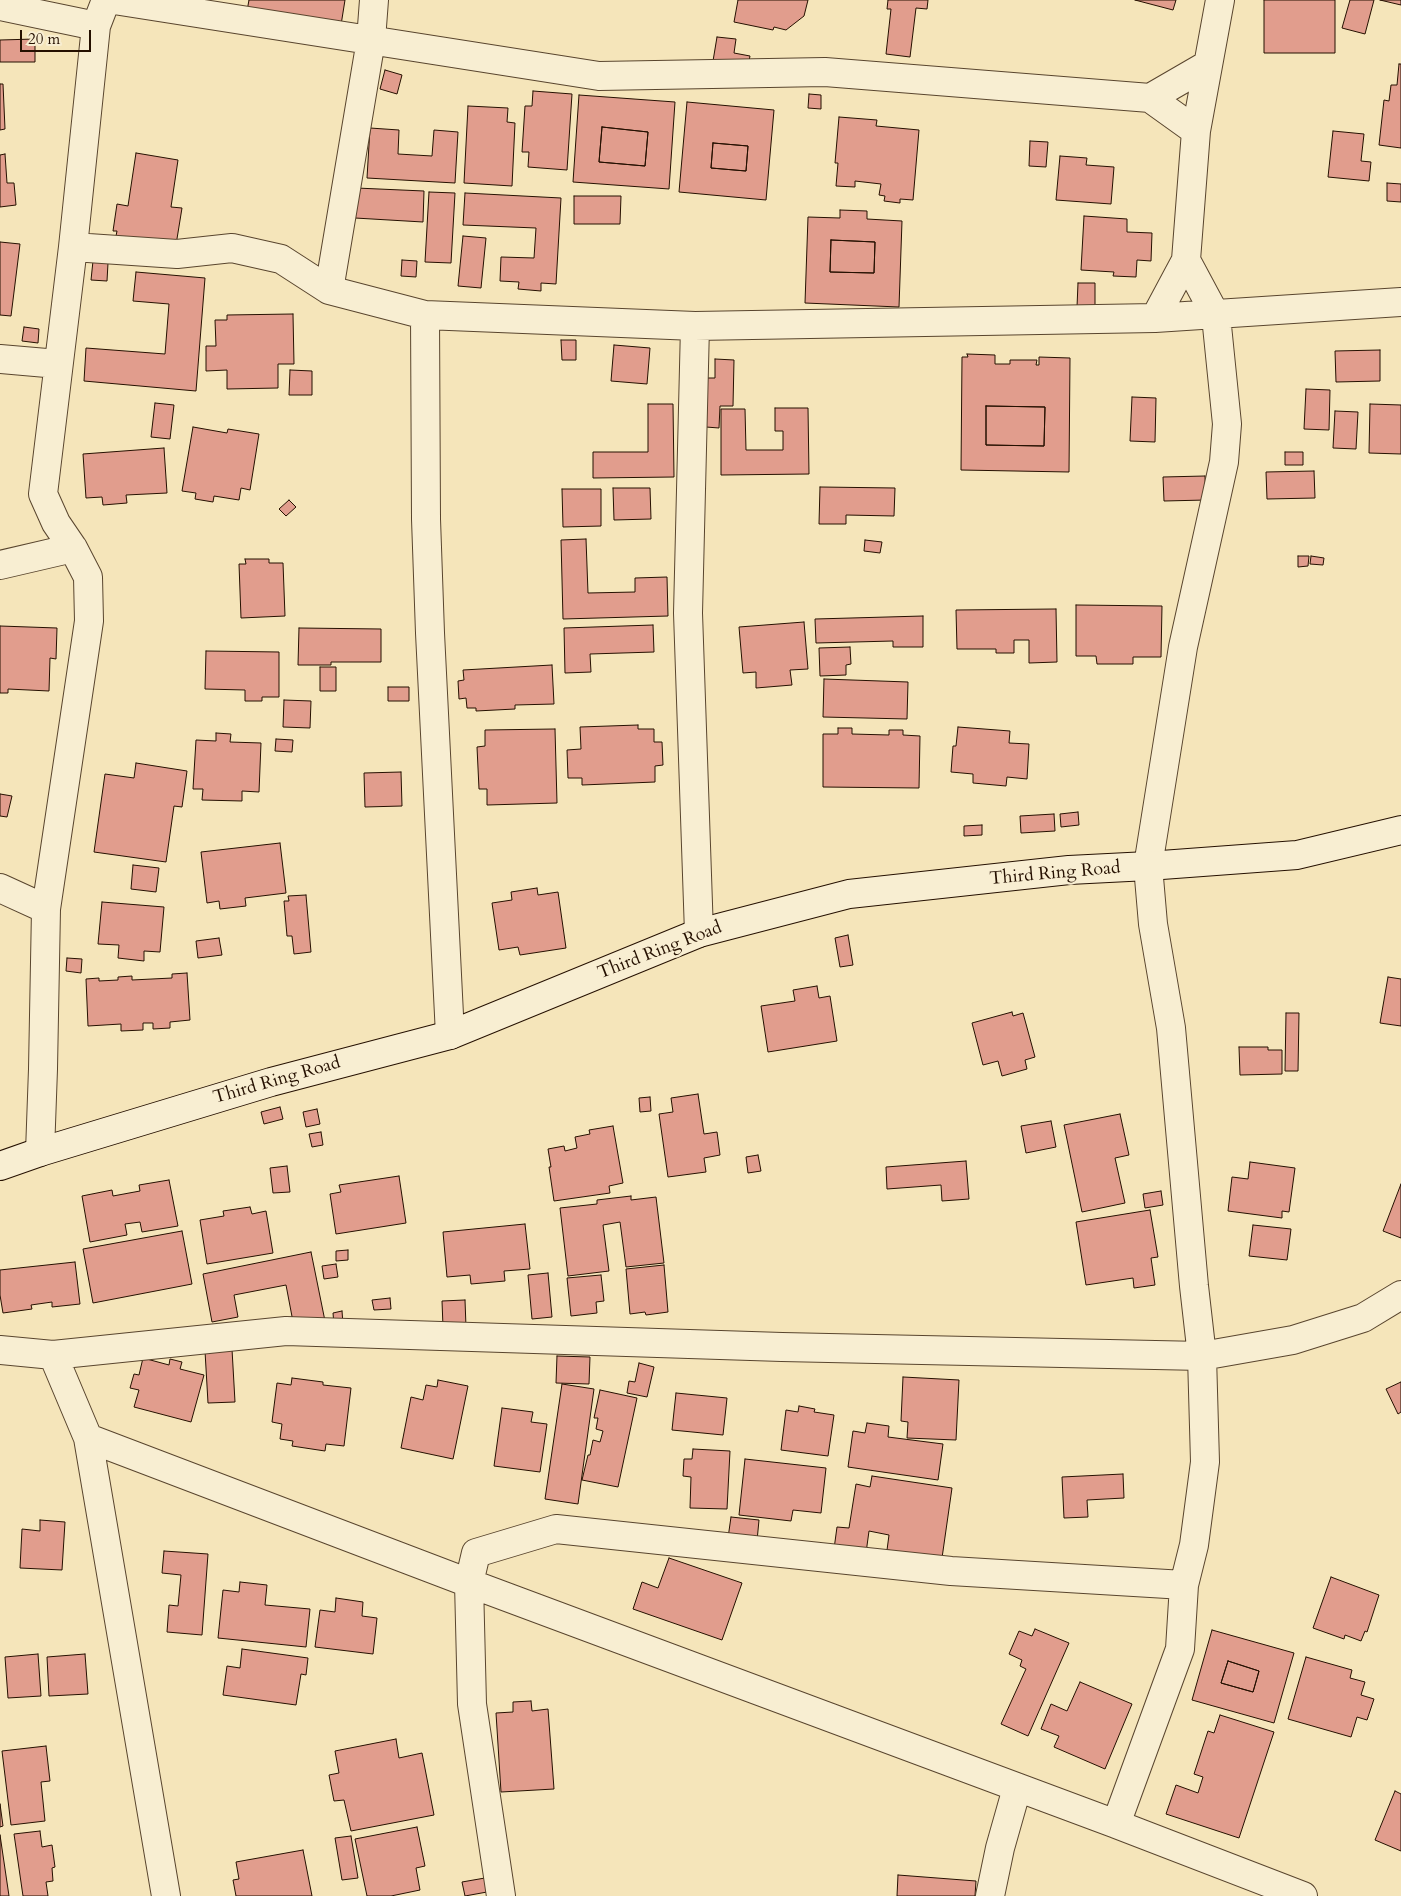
<!DOCTYPE html>
<html>
<head>
<meta charset="utf-8">
<style>
  body { margin:0 }
  #map { position:relative; width:1401px; height:1896px; overflow:hidden; background:#f5e5ba; font-family:Cardo,serif }
  canvas { display:block }
  .scale { position:absolute; left:20px; top:30px; width:71px; height:22px; box-sizing:border-box; border:2px solid #251000; border-top:0; padding-left:6px; font-size:15px; line-height:18px; white-space:nowrap; color:#251000; -webkit-text-stroke:4px #f8eed2; paint-order:stroke }
</style>
</head>
<body>
<div id="map">
<canvas width="1401" height="1896"></canvas>
<div class="scale">20 m</div>
</div>
<script>
const c = document.querySelector('canvas').getContext('2d');
c.lineJoin = 'round';
function paint(path, color) {
  c.fillStyle = color;
  c.fill(path, 'evenodd');
}
function shape(rows) {
  const path = new Path2D();
  for (const r of rows) {
    path.moveTo(r[0], r[1]);
    for (let i = 2; i < r.length; i += 2) path.lineTo(r[i], r[i + 1]);
  }
  return path;
}
function stroke(path, color, width, dash) {
  c.strokeStyle = color;
  c.lineWidth = width;
  c.lineCap = dash ? 'butt' : 'round';
  c.setLineDash(dash || []);
  c.stroke(path);
}
function write(font, color, halo, rows, align = 'center') {
  c.font = font + ' Cardo,serif';
  c.lineWidth = 4.5;
  c.setLineDash([]);
  c.textBaseline = 'middle';
  c.strokeStyle = halo;
  c.fillStyle = color;
  for (const [text, x, y, turn = 0] of rows) {
    c.save();
    c.translate(x, y);
    c.rotate((+turn || 0) * Math.PI / 180);
    c.textAlign = isNaN(turn) ? turn : align;
    if (halo) c.strokeText(text, 0, 0);
    c.fillText(text, 0, 0);
    c.restore();
  }
}
const building = shape([
  [249,0,345,0,341,25,247,11,249,0],
  [738,0,808,0,804,16,786,30,774,27,773,30,734,22,738,0],
  [888,0,928,0,927,9,916,8,910,57,886,54,891,9,887,9,888,0],
  [1135,0,1176,0,1173,10,1135,0],
  [1264,0,1335,0,1335,53,1264,53,1264,0],
  [1350,0,1374,0,1365,34,1342,28,1350,0],
  [1380,0,1401,0,1401,5,1380,0],
  [717,37,736,39,734,53,750,56,748,66,713,61,717,37],
  [35,39,35,62,0,62,0,40,35,39],
  [1399,64,1401,64,1401,148,1379,145,1384,100,1389,101,1391,85,1397,85,1399,64],
  [385,70,402,75,397,94,380,89,385,70],
  [0,84,3,84,5,129,0,130,0,84],
  [533,91,572,94,567,170,528,167,529,152,522,152,525,106,532,106,533,91],
  [809,94,821,95,821,109,808,108,809,94],
  [579,95,675,102,669,189,573,182,579,95],
  [602,127,648,132,645,166,599,162,602,127],
  [687,102,774,110,766,200,679,192,687,102],
  [713,143,748,146,746,171,711,168,713,143],
  [468,106,508,108,507,122,515,123,512,186,464,183,468,106],
  [839,117,877,120,876,126,919,130,913,200,900,199,900,203,884,201,885,196,879,195,881,184,855,181,855,187,836,186,838,163,835,163,839,117],
  [602,127,648,132,645,166,599,162,602,127],
  [370,128,399,130,398,154,432,156,434,130,458,132,455,183,367,178,370,128],
  [1333,131,1364,134,1361,161,1371,162,1369,181,1328,177,1333,131],
  [1030,141,1048,142,1046,167,1029,166,1030,141],
  [713,143,748,146,746,171,711,168,713,143],
  [136,153,178,160,171,207,182,208,175,251,115,241,117,231,113,231,117,204,128,206,136,153],
  [5,154,7,183,14,183,16,205,0,207,0,155,5,154],
  [1060,156,1087,158,1086,165,1114,167,1111,204,1056,200,1060,156],
  [1387,183,1401,184,1401,202,1387,201,1387,183],
  [356,188,424,191,423,222,355,218,356,188],
  [429,192,455,193,451,263,425,262,429,192],
  [465,193,561,198,556,284,541,283,541,291,518,289,519,282,500,281,501,257,534,258,536,228,463,225,465,193],
  [574,196,621,196,620,224,574,224,574,196],
  [840,210,867,211,867,219,902,221,899,307,805,303,808,217,840,218,840,210],
  [831,240,875,242,874,273,830,272,831,240],
  [1084,216,1127,219,1127,232,1152,233,1151,261,1137,260,1136,277,1113,276,1114,272,1081,270,1084,216],
  [463,236,486,238,481,288,458,286,463,236],
  [831,240,875,242,874,273,830,272,831,240],
  [0,242,20,244,11,316,0,315,0,242],
  [402,260,417,261,416,277,401,276,402,260],
  [93,261,108,263,107,281,91,280,93,261],
  [136,272,205,278,196,391,84,381,86,348,165,354,169,304,133,301,136,272],
  [1078,283,1095,283,1095,307,1077,307,1078,283],
  [293,314,294,364,278,364,278,388,227,389,227,370,206,371,206,346,216,346,215,320,227,320,227,315,293,314],
  [24,327,39,329,38,343,22,341,24,327],
  [561,340,576,340,576,360,562,360,561,340],
  [614,345,650,348,647,384,611,381,614,345],
  [1380,350,1380,381,1336,382,1335,351,1380,350],
  [967,354,995,355,995,364,1010,364,1010,360,1037,360,1036,365,1039,365,1039,357,1070,358,1069,472,961,470,962,357,968,357,967,354],
  [986,406,1045,407,1044,446,986,445,986,406],
  [715,359,734,360,733,406,720,406,719,428,706,427,707,378,715,378,715,359],
  [290,370,312,371,312,395,289,395,290,370],
  [1306,389,1330,390,1329,430,1304,429,1306,389],
  [1132,397,1156,398,1155,442,1130,441,1132,397],
  [155,403,174,405,170,439,151,437,155,403],
  [648,404,673,404,674,477,593,478,593,452,648,452,648,404],
  [1370,404,1401,405,1401,454,1369,453,1370,404],
  [986,406,1045,407,1044,446,986,445,986,406],
  [775,408,808,408,809,474,721,475,721,409,745,409,746,450,783,450,783,431,775,431,775,408],
  [1335,411,1358,412,1356,449,1333,448,1335,411],
  [193,427,227,433,228,429,259,434,250,490,241,488,239,500,214,496,213,502,195,499,196,493,182,491,193,427],
  [164,448,167,493,126,495,127,503,103,505,102,497,86,498,83,454,164,448],
  [1285,452,1303,452,1303,465,1285,465,1285,452],
  [1314,471,1315,498,1267,499,1266,472,1314,471],
  [1205,476,1206,500,1164,501,1163,477,1205,476],
  [820,487,895,488,894,516,846,515,846,524,819,524,820,487],
  [613,488,650,488,651,519,614,520,613,488],
  [562,489,601,489,601,526,563,527,562,489],
  [289,500,296,507,286,516,279,509,289,500],
  [586,539,588,593,635,592,635,578,667,577,668,616,563,619,561,540,586,539],
  [865,540,882,542,880,553,864,551,865,540],
  [1298,556,1309,556,1308,566,1298,567,1298,556],
  [1311,556,1324,558,1323,565,1310,564,1311,556],
  [245,559,269,559,269,563,283,563,285,616,241,618,239,564,246,564,245,559],
  [1076,605,1162,606,1161,657,1133,657,1133,664,1097,664,1096,656,1076,656,1076,605],
  [1056,609,1057,662,1029,663,1029,640,1014,640,1014,653,996,653,996,649,957,649,956,610,1056,609],
  [923,616,923,647,893,647,893,641,816,643,815,619,923,616],
  [804,622,808,669,790,670,792,685,756,688,756,672,743,673,739,627,804,622],
  [653,625,654,652,590,654,591,672,565,673,564,628,653,625],
  [0,626,57,628,56,659,50,658,49,691,8,689,8,693,0,693,0,626],
  [299,628,381,629,381,662,331,662,331,665,298,665,299,628],
  [850,647,851,664,846,665,846,675,820,676,819,648,850,647],
  [206,651,279,652,279,697,262,697,262,701,245,701,245,690,205,689,206,651],
  [552,665,554,704,515,705,515,709,476,711,476,708,467,708,466,698,459,699,458,681,464,680,463,670,552,665],
  [320,667,336,667,336,691,320,691,320,667],
  [824,679,908,682,907,719,823,717,824,679],
  [388,687,409,687,409,701,388,701,388,687],
  [284,700,311,701,310,728,283,727,284,700],
  [638,725,638,729,654,729,654,742,662,742,663,765,655,766,655,782,582,785,582,778,568,778,567,750,581,749,580,727,638,725],
  [958,727,1010,731,1009,743,1029,744,1027,779,1007,777,1006,786,973,783,973,774,951,772,953,746,956,746,958,727],
  [838,728,852,728,852,734,889,735,889,730,903,730,903,735,920,736,919,788,823,787,823,734,838,734,838,728],
  [555,729,557,803,487,805,487,789,479,789,477,747,485,746,485,730,555,729],
  [216,733,231,734,230,742,261,743,259,792,242,791,242,801,202,800,203,789,193,789,196,740,216,741,216,733],
  [276,739,293,740,292,752,275,751,276,739],
  [136,763,187,771,182,807,174,806,166,862,94,852,105,774,134,778,136,763],
  [401,772,402,806,365,807,364,773,401,772],
  [0,794,12,796,7,817,0,816,0,794],
  [1078,812,1079,825,1061,827,1060,814,1078,812],
  [1054,814,1055,831,1021,833,1020,816,1054,814],
  [982,825,982,835,964,836,964,826,982,825],
  [280,843,286,893,245,898,246,906,220,909,219,901,207,903,201,852,280,843],
  [133,865,159,868,156,892,131,889,133,865],
  [537,888,538,895,558,892,566,948,520,955,518,947,499,950,492,903,512,900,511,892,537,888],
  [306,895,311,952,294,954,292,936,287,936,284,901,289,901,288,896,306,895],
  [102,902,164,907,160,952,144,951,144,961,118,958,119,945,98,944,102,902],
  [848,935,853,965,840,967,835,938,848,935],
  [219,938,222,955,198,958,196,941,219,938],
  [67,958,82,959,81,973,66,971,67,958],
  [187,973,190,1020,170,1022,170,1028,153,1029,153,1023,143,1023,143,1030,121,1031,121,1024,88,1026,86,979,99,978,99,981,118,980,118,977,132,976,132,980,172,978,172,974,187,973],
  [1388,977,1401,979,1401,1026,1380,1023,1388,977],
  [817,986,819,998,830,996,837,1041,768,1052,761,1006,795,1001,793,990,817,986],
  [1012,1012,1013,1016,1023,1013,1035,1057,1025,1060,1027,1069,1002,1076,998,1061,983,1065,972,1023,1012,1012],
  [1286,1013,1299,1013,1298,1071,1285,1071,1286,1013],
  [1239,1047,1268,1047,1268,1050,1282,1050,1282,1074,1240,1075,1239,1047],
  [698,1094,704,1134,717,1132,720,1155,704,1158,706,1172,668,1177,659,1114,673,1112,671,1098,698,1094],
  [650,1097,651,1111,640,1112,639,1098,650,1097],
  [280,1107,283,1119,264,1124,261,1112,280,1107],
  [317,1109,320,1124,306,1127,303,1112,317,1109],
  [1120,1114,1129,1155,1115,1158,1125,1203,1082,1212,1064,1125,1120,1114],
  [1051,1121,1056,1147,1026,1153,1021,1126,1051,1121],
  [613,1126,623,1183,609,1186,610,1193,554,1201,549,1167,551,1167,548,1149,564,1146,565,1151,577,1148,575,1137,590,1134,589,1130,613,1126],
  [321,1132,323,1145,312,1147,309,1134,321,1132],
  [758,1155,761,1171,748,1173,746,1157,758,1155],
  [966,1161,969,1199,942,1201,941,1185,887,1189,886,1167,966,1161],
  [1250,1162,1295,1168,1289,1212,1282,1211,1282,1218,1228,1211,1232,1177,1248,1179,1250,1162],
  [287,1166,290,1192,273,1193,270,1168,287,1166],
  [399,1176,406,1223,336,1234,330,1194,341,1192,339,1185,399,1176],
  [169,1180,178,1226,142,1232,140,1222,125,1224,127,1235,90,1242,82,1196,112,1190,113,1196,140,1191,139,1185,169,1180],
  [1401,1184,1401,1238,1383,1231,1401,1184],
  [1161,1191,1163,1205,1145,1208,1143,1194,1161,1191],
  [631,1196,631,1200,656,1197,664,1263,626,1267,620,1222,603,1225,609,1271,568,1276,560,1208,597,1204,597,1200,631,1196],
  [250,1207,252,1214,266,1211,273,1253,207,1264,200,1220,224,1216,223,1211,250,1207],
  [1150,1210,1158,1257,1151,1258,1155,1285,1134,1288,1133,1278,1086,1285,1076,1222,1150,1210],
  [525,1224,530,1269,504,1271,505,1281,471,1284,470,1275,447,1277,443,1232,525,1224],
  [1253,1225,1291,1229,1287,1260,1249,1256,1253,1225],
  [182,1231,192,1284,93,1303,83,1249,182,1231],
  [348,1250,348,1260,336,1261,336,1251,348,1250],
  [311,1252,325,1321,294,1327,286,1285,234,1295,238,1317,212,1322,203,1274,311,1252],
  [75,1262,80,1304,52,1307,52,1302,31,1305,32,1309,3,1313,0,1295,0,1270,75,1262],
  [336,1264,338,1277,324,1279,322,1266,336,1264],
  [664,1265,668,1312,646,1315,645,1312,630,1314,626,1269,664,1265],
  [548,1273,552,1317,532,1319,528,1275,548,1273],
  [601,1275,604,1301,596,1302,597,1313,571,1316,567,1278,601,1275],
  [390,1298,391,1309,374,1310,372,1300,390,1298],
  [465,1300,466,1327,443,1327,442,1301,465,1300],
  [342,1311,343,1324,334,1325,333,1313,342,1311],
  [232,1349,235,1402,208,1403,205,1351,232,1349],
  [557,1356,590,1357,589,1384,556,1383,557,1356],
  [143,1358,169,1365,170,1359,182,1362,180,1369,204,1375,191,1422,134,1407,139,1390,130,1388,134,1374,139,1375,143,1358],
  [639,1363,654,1367,647,1397,627,1393,629,1381,635,1382,639,1363],
  [903,1377,959,1380,956,1440,907,1438,908,1422,901,1421,903,1377],
  [292,1378,323,1382,323,1385,351,1388,344,1446,326,1444,325,1451,292,1446,293,1441,280,1439,282,1424,272,1422,277,1383,291,1385,292,1378],
  [438,1380,468,1386,453,1459,401,1448,411,1397,423,1400,426,1385,437,1387,438,1380],
  [1401,1382,1401,1412,1398,1414,1386,1389,1401,1382],
  [562,1384,594,1389,578,1504,545,1499,562,1384],
  [600,1390,637,1398,618,1487,582,1480,588,1455,590,1455,593,1440,600,1442,603,1431,596,1429,598,1418,594,1418,600,1390],
  [676,1393,727,1398,723,1435,672,1430,676,1393],
  [799,1406,815,1409,814,1412,834,1415,828,1456,781,1450,786,1410,798,1412,799,1406],
  [502,1408,533,1412,531,1422,547,1424,540,1472,494,1466,502,1408],
  [867,1423,889,1426,888,1437,943,1444,938,1480,848,1467,853,1431,865,1433,867,1423],
  [693,1449,730,1451,727,1509,690,1508,691,1477,683,1476,684,1459,692,1459,693,1449],
  [745,1459,826,1468,821,1513,793,1510,791,1521,739,1515,745,1459],
  [1123,1474,1124,1498,1087,1500,1088,1517,1064,1518,1062,1477,1123,1474],
  [872,1476,952,1488,942,1558,887,1550,889,1535,869,1531,866,1553,834,1549,837,1527,849,1528,856,1484,870,1487,872,1476],
  [731,1517,759,1520,757,1541,728,1538,731,1517],
  [40,1520,65,1522,62,1570,20,1568,22,1529,40,1531,40,1520],
  [164,1551,208,1554,202,1635,167,1632,169,1605,178,1606,181,1575,162,1573,164,1551],
  [669,1558,742,1583,722,1640,633,1609,642,1582,658,1588,669,1558],
  [1331,1577,1379,1595,1367,1632,1365,1631,1361,1641,1345,1635,1344,1639,1313,1628,1331,1577],
  [240,1582,267,1585,265,1605,310,1609,306,1647,218,1638,223,1590,239,1592,240,1582],
  [336,1598,363,1602,362,1616,377,1618,373,1654,315,1647,320,1610,335,1612,336,1598],
  [1035,1629,1069,1643,1028,1736,1001,1724,1026,1669,1020,1666,1022,1660,1009,1654,1019,1631,1032,1636,1035,1629],
  [1212,1630,1294,1653,1274,1723,1192,1700,1212,1630],
  [1228,1661,1259,1671,1253,1692,1221,1683,1228,1661],
  [242,1649,308,1658,306,1675,301,1674,296,1705,223,1695,227,1666,240,1668,242,1649],
  [38,1654,41,1696,8,1698,5,1657,38,1654],
  [85,1654,88,1694,49,1696,47,1657,85,1654],
  [1306,1657,1352,1670,1350,1678,1365,1682,1361,1695,1374,1699,1367,1720,1357,1717,1351,1737,1288,1719,1306,1657],
  [1228,1661,1259,1671,1253,1692,1221,1683,1228,1661],
  [1080,1682,1132,1704,1105,1769,1054,1747,1059,1736,1041,1729,1051,1704,1067,1711,1080,1682],
  [531,1701,532,1711,548,1709,554,1789,501,1792,496,1713,513,1712,513,1702,531,1701],
  [1220,1715,1274,1732,1239,1838,1166,1814,1176,1785,1198,1793,1203,1777,1194,1774,1208,1731,1214,1733,1220,1715],
  [396,1739,399,1758,422,1753,434,1815,351,1831,344,1800,334,1801,329,1775,339,1773,335,1751,396,1739],
  [46,1746,50,1781,41,1782,45,1821,11,1825,2,1751,46,1746],
  [1395,1791,1401,1794,1401,1851,1375,1840,1395,1791],
  [0,1804,3,1826,0,1827,0,1804],
  [417,1827,425,1866,416,1868,420,1890,391,1896,367,1896,355,1839,417,1827],
  [40,1831,42,1847,52,1845,55,1867,52,1868,53,1881,46,1882,48,1896,23,1896,14,1834,40,1831],
  [0,1835,9,1896,0,1896,0,1835],
  [351,1836,358,1878,342,1880,335,1838,351,1836],
  [303,1850,312,1896,236,1896,233,1880,239,1879,236,1862,303,1850],
  [898,1875,976,1881,975,1896,897,1896,898,1875],
  [485,1878,487,1892,465,1896,462,1882,485,1878]
]);
const street = shape([
  [114,0,599,76,825,72,1150,98,1207,65],
  [1220,0,1196,131,1186,260,1216,316,1227,424,1224,462,1183,647,1148,866,1153,924,1171,1028,1194,1286,1202,1356,1205,1462,1194,1545,1184,1585,1180,1649,1116,1824,1303,1896],
  [0,6,96,26],
  [1150,98,1196,131],
  [73,247,177,254,232,248,281,259,329,290,425,315,695,326,1155,318,1401,302],
  [329,290,371,40,374,0],
  [425,315,426,519,430,633,450,1035],
  [1155,318,1186,260],
  [695,326,688,613,699,933],
  [0,359,58,364],
  [0,565,73,548],
  [0,888,46,909],
  [40,1152,43,1069,46,909,89,621,88,577,73,548,56,523,43,494,73,247,96,26,106,0],
  [0,1350,53,1355,88,1438,166,1896],
  [53,1355,286,1331,782,1347,1202,1356,1293,1340,1363,1318,1401,1295],
  [88,1438,469,1583,1116,1824],
  [501,1896,472,1704,469,1583,476,1553,556,1529,951,1571,1184,1585],
  [990,1896,1000,1848,1017,1788]
]);
const secondary = shape([
  [0,1166,40,1152,271,1082,450,1035,699,933,849,894,1069,870,1148,866,1297,855,1401,830]
]);
const streetNames = [
  ["Third Ring Road",1055,874,-5],
  ["Third Ring Road",660,951,-21],
  ["Third Ring Road",277,1081,-16]
];
paint(building, '#e19d8d');
stroke(building, '#251000', 1);
stroke(street, '#59452e', 30);
stroke(secondary, '#251000', 30);
stroke(street, '#f8eed2', 28);
stroke(secondary, '#f8eed2', 28);
write('18px', '#251000', '#f8eed2', streetNames);
</script>
</body>
</html>
